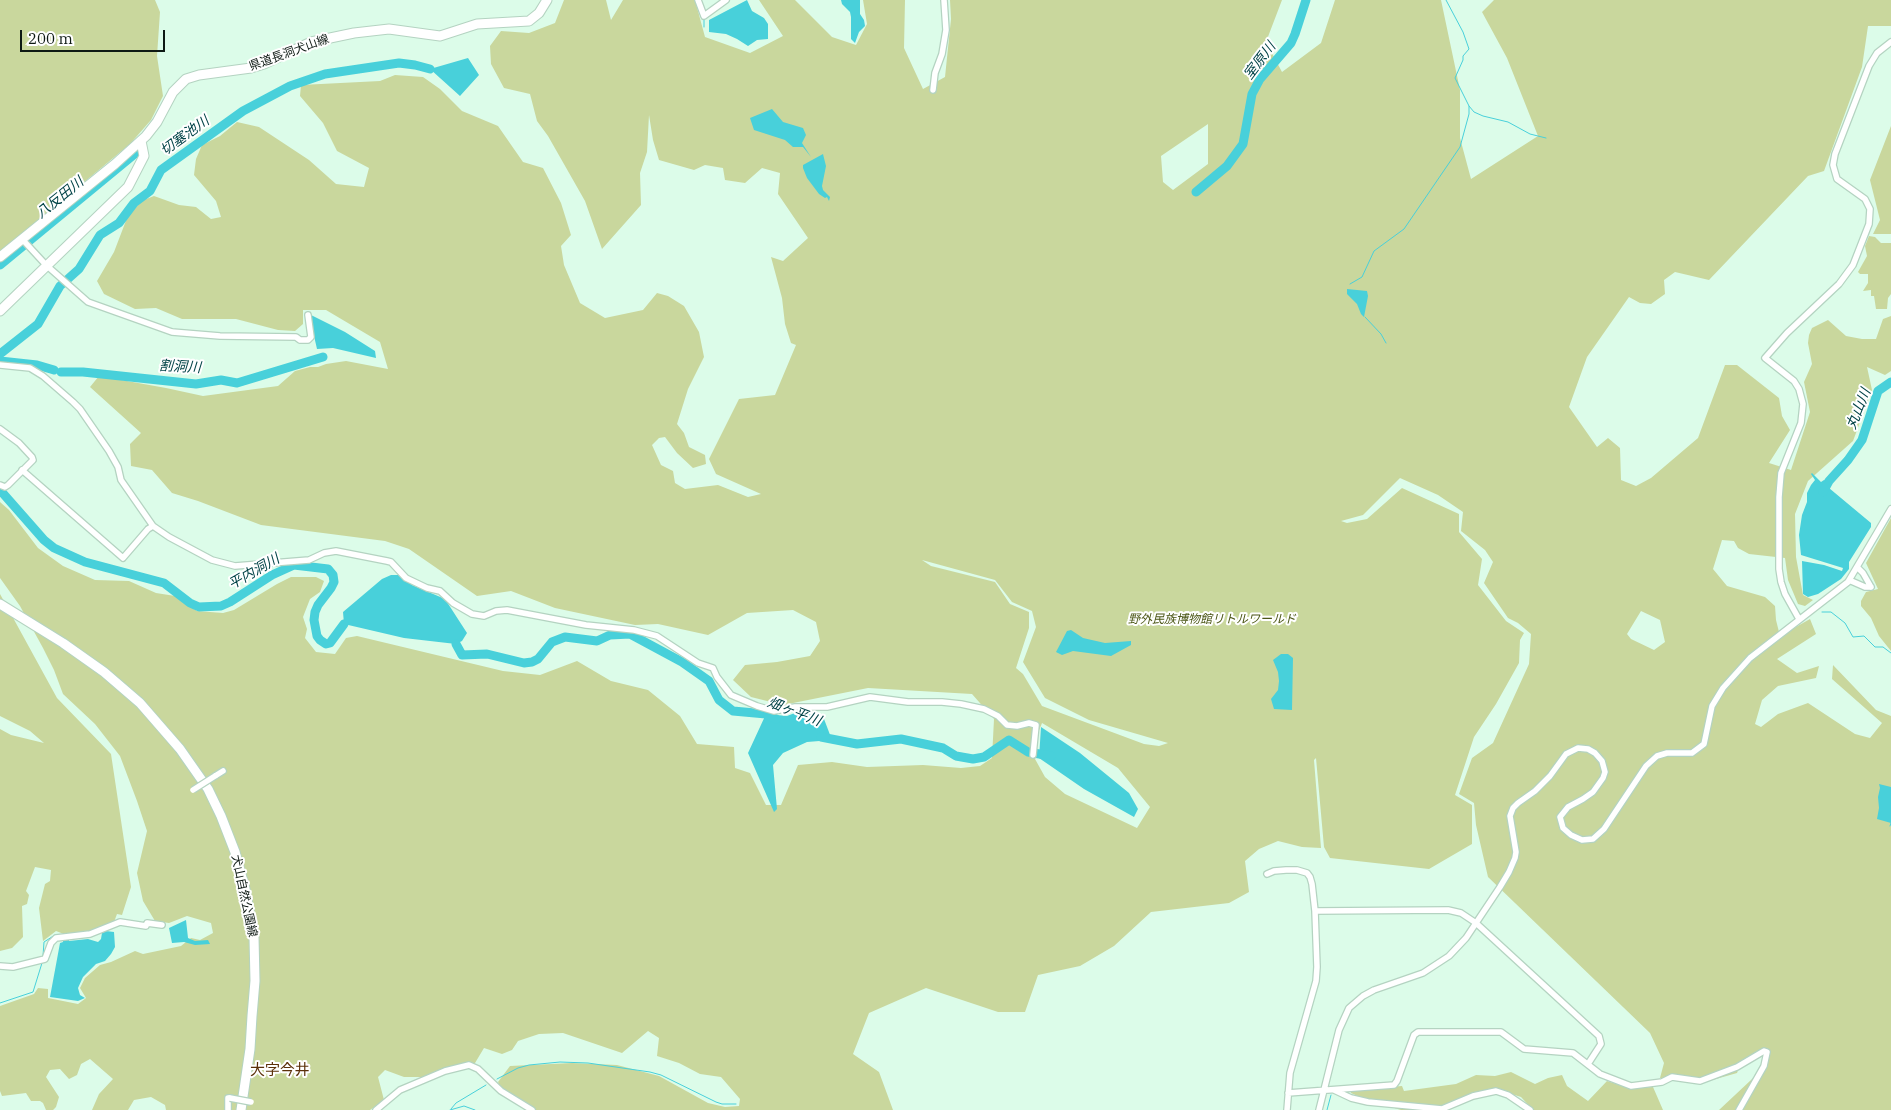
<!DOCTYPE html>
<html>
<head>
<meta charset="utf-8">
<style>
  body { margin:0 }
  #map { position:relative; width:1891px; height:1110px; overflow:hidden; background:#dcfce9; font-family:"IBM Plex Serif",serif }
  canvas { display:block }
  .scale { position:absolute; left:20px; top:30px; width:145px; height:22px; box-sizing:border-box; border:2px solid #0d1913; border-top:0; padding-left:6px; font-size:15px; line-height:18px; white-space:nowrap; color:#0d1913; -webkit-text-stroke:4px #fff; paint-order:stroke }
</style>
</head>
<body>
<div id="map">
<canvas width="1891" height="1110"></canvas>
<div class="scale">200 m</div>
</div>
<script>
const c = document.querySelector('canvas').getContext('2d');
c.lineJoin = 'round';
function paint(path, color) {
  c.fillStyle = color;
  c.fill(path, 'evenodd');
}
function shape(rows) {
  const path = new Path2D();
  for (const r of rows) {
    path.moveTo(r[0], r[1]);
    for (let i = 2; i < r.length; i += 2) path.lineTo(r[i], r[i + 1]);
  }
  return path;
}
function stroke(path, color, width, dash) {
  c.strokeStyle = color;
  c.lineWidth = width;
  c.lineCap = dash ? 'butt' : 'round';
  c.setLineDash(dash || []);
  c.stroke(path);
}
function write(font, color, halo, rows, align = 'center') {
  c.font = font + ' "IBM Plex Serif","Noto Sans JP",serif';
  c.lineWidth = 4;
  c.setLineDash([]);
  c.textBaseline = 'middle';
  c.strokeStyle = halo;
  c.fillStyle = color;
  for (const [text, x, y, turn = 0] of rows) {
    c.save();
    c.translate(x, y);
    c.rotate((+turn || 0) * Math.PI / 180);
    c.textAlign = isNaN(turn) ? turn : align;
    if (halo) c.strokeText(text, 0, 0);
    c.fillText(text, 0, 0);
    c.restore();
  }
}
const green = shape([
  [0,0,155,0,160,12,157,56,163,96,151,120,130,144,0,252],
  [564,0,606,0,611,20,623,0,695,0,705,37,750,53,783,36,759,0,795,0,832,37,856,45,867,24,863,0,905,0,904,48,923,89,945,77,951,19,950,0,1282,0,1266,42,1282,72,1321,43,1335,0,1441,0,1460,90,1460,138,1471,179,1538,136,1507,58,1482,12,1494,0,1891,0,1891,26,1868,26,1862,67,1824,171,1808,176,1709,280,1675,272,1664,280,1665,294,1651,304,1640,303,1629,297,1587,357,1569,407,1597,447,1608,438,1620,448,1621,480,1636,486,1651,478,1698,438,1725,365,1737,365,1779,398,1782,416,1790,430,1769,463,1791,470,1810,412,1804,382,1812,364,1808,343,1809,335,1812,328,1828,320,1846,336,1862,339,1876,339,1883,319,1891,316,1891,371,1885,375,1867,367,1872,390,1853,441,1808,481,1795,514,1796,557,1803,595,1813,600,1805,606,1798,604,1788,580,1785,558,1749,554,1738,548,1734,541,1722,540,1713,569,1727,586,1765,597,1775,606,1776,620,1780,636,1810,619,1816,634,1777,659,1797,673,1819,666,1816,678,1778,686,1762,700,1755,724,1761,727,1778,714,1808,703,1855,734,1870,738,1882,723,1832,679,1833,665,1876,710,1891,716,1891,1110,1719,1110,1767,1065,1759,1052,1741,1063,1737,1073,1709,1081,1660,1078,1664,1063,1650,1033,1488,877,1476,825,1474,803,1459,794,1472,758,1493,743,1529,664,1531,634,1518,623,1508,618,1484,583,1493,562,1485,550,1461,531,1463,512,1438,495,1400,478,1363,515,1341,521,1347,523,1367,519,1402,488,1459,514,1459,532,1482,559,1478,585,1506,621,1524,633,1520,640,1519,663,1496,704,1474,737,1455,795,1472,805,1472,844,1429,869,1330,858,1324,847,1316,758,1314,760,1321,848,1302,847,1278,841,1259,849,1245,861,1249,892,1229,903,1151,912,1114,946,1080,966,1038,975,1025,1012,998,1012,926,988,869,1013,853,1054,879,1072,893,1110,536,1110,501,1088,498,1082,510,1066,572,1063,617,1065,659,1076,708,1103,725,1107,739,1106,740,1099,721,1077,700,1074,679,1063,657,1056,659,1038,648,1031,622,1053,563,1033,539,1034,518,1041,512,1050,502,1054,484,1048,475,1063,451,1066,425,1077,404,1077,385,1070,378,1077,384,1100,370,1110,166,1110,165,1105,151,1097,134,1100,128,1110,92,1110,99,1094,113,1079,90,1059,81,1064,77,1075,69,1079,60,1069,50,1070,46,1077,59,1097,56,1107,53,1110,46,1110,43,1103,40,1101,31,1101,26,1093,2,1096,0,1091,0,1006,34,994,38,988,48,989,48,998,78,1004,86,998,80,988,85,978,100,965,111,962,135,951,143,954,181,946,191,938,200,940,213,933,211,923,187,916,169,923,155,921,143,901,137,873,147,831,137,801,120,756,95,724,63,694,54,670,43,648,20,606,0,578,0,502,9,510,38,548,63,566,95,580,129,581,156,593,175,596,197,611,223,613,234,610,277,584,291,577,316,577,324,581,320,592,310,599,303,617,307,629,305,638,316,652,335,654,346,638,357,636,503,671,540,675,577,661,611,681,648,690,680,716,697,744,734,747,735,768,750,773,766,805,781,805,798,765,832,762,867,767,923,765,961,768,980,766,992,758,994,719,972,694,868,688,783,705,751,697,733,680,745,665,777,662,810,656,820,641,816,622,793,610,747,613,708,635,658,624,635,625,555,608,511,591,477,596,409,549,385,541,261,525,198,501,172,493,152,470,131,466,130,444,141,433,90,387,99,376,166,388,203,396,278,386,295,371,310,367,318,367,326,364,346,361,388,369,380,342,326,310,303,310,303,324,295,331,278,330,236,319,182,319,156,308,135,309,104,294,97,281,114,252,127,218,141,201,154,196,179,205,196,207,211,219,221,217,216,201,194,175,196,159,202,145,220,136,237,122,259,127,309,160,336,184,364,187,369,168,337,151,323,123,300,96,301,85,380,81,395,75,423,77,440,89,462,111,498,126,523,162,543,168,561,203,571,235,561,246,564,265,580,303,605,318,643,310,657,293,668,296,684,306,699,332,704,357,688,389,677,424,684,433,689,447,705,455,706,464,693,468,677,453,665,437,659,438,652,445,661,465,673,471,675,483,685,489,718,485,748,497,761,494,716,474,709,459,739,399,775,395,796,345,791,343,785,324,782,298,771,257,783,261,808,238,778,194,780,173,762,168,745,183,725,180,723,168,705,165,694,170,659,160,653,140,649,115,647,152,640,173,641,205,602,249,585,201,548,136,537,121,530,94,504,88,491,64,490,46,501,31,529,33,555,23],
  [1208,124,1208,164,1173,190,1163,182,1161,156],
  [922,560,995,580,1012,602,1032,611,1036,627,1023,662,1045,698,1089,720,1168,743,1159,746,1144,744,1042,706,1023,674,1016,668,1029,628,1029,612,1010,604,995,582,931,566],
  [1641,611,1660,620,1665,642,1654,650,1631,639,1627,634],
  [1042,723,1118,768,1150,807,1137,828,1065,794,1045,777,1035,759,1029,756],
  [1891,126,1891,234,1873,234,1880,220,1870,180],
  [1869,236,1875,237,1881,243,1891,243,1891,294,1888,298,1887,309,1876,309,1874,296,1871,296,1871,290,1863,291,1868,283,1868,274,1860,274,1858,272,1867,256,1865,246],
  [1891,518,1891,651,1879,636,1871,618,1861,606,1861,601,1866,592,1878,589,1866,563],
  [0,594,57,698,111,754,131,887,122,915,117,914,114,922,90,932,69,936,56,931,43,941,39,908,45,884,50,881,51,870,35,867,26,891,29,895,27,904,22,906,23,937,12,948,0,951,0,729,11,735,44,743,30,731,0,716],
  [1511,1072,1535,1084,1548,1078,1562,1075,1567,1086,1588,1101,1607,1081,1629,1088,1653,1087,1663,1110,1533,1110,1521,1097,1496,1089,1493,1094,1454,1105,1449,1110,1401,1110,1367,1100,1351,1093,1351,1090,1402,1086,1404,1091,1456,1084,1476,1075,1495,1076]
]);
const water = shape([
  [747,0,752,11,764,18,768,24,768,39,757,40,748,46,737,39,726,34,709,32,709,20],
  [841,0,860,0,860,14,864,20,865,26,859,32,855,43,851,39,851,17,850,12,842,4],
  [468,58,479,75,460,96,430,69],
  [772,109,783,122,803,128,806,135,802,143,811,157,803,147,793,147,785,140,754,130,750,118],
  [823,154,826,166,822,186,823,190,830,197,829,201,827,197,825,198,819,194,807,178,803,168,803,165],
  [1347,289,1367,291,1368,296,1364,317,1361,314,1357,304,1347,294],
  [309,314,345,332,375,351,376,358,333,348,317,349],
  [1812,473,1821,482,1824,480,1830,485,1829,488,1871,523,1871,527,1849,562,1849,569,1841,579,1818,594,1808,597,1803,594,1802,561,1824,565,1842,571,1843,568,1801,555,1799,535,1802,515,1807,502,1807,493,1811,485,1815,480,1811,474],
  [391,575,399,575,412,585,445,599,467,633,462,641,456,644,404,638,344,624,343,612,382,579],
  [1071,630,1083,638,1105,643,1131,641,1131,645,1111,656,1073,651,1062,655,1056,652,1067,631],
  [1281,654,1288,654,1293,658,1292,710,1274,709,1271,699,1278,690,1279,681,1278,672,1273,660],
  [800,711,824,719,832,740,807,742,783,753,773,765,777,809,774,812,748,753,766,714,787,716],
  [1041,727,1080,753,1129,793,1138,809,1134,817,1084,789,1039,758],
  [1879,784,1891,787,1891,823,1877,819,1879,808,1878,797,1880,788],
  [186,920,188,938,195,941,208,940,210,944,195,945,184,942,172,943,169,928],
  [106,931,114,932,115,947,111,954,105,961,96,964,83,977,78,988,80,995,85,998,78,1001,50,997,60,943,63,942,63,938,69,938,69,941,88,939,98,942,101,939,102,933]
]);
const stream = shape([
  [704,18,704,27],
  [1469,106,1474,112,1483,116,1508,122,1530,134,1546,138],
  [1350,284,1362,277,1374,251,1404,229,1460,147,1469,114,1469,106,1455,78,1463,60,1463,56,1469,49,1463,32,1446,0],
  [1365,317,1381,334,1386,343],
  [1822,612,1831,612,1845,623,1853,637,1864,636,1875,647,1883,647,1891,653],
  [1890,826,1891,823],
  [43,956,44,942,55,935],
  [0,1003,33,992,42,963],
  [497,1079,518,1068,529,1065,560,1062,588,1063,650,1072,661,1075,716,1102,722,1104,736,1104],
  [451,1109,456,1103,486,1085],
  [450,1110,464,1106,475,1110],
  [1327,1110,1331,1095]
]);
const river = shape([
  [1196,192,1227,166,1243,144,1252,94,1260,79,1291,43,1295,34,1306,0],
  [0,265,137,152],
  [0,354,38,324,60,286,79,269,100,235,119,223,134,203,150,191,161,170,243,111,290,86,325,74,399,63,415,65,430,69],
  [0,361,37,365,54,370],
  [61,372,83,372,196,384,221,380,237,383,323,357],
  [0,490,44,540,54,548,85,562,164,583,190,603,199,607,221,606,230,602,272,575,294,565,328,569,333,575,334,582,331,588,318,605,315,612,314,620,317,636,320,640,326,644,330,643,344,624],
  [1823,492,1829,481,1848,460,1862,440,1878,391,1891,382],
  [456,644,462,655,487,654,524,663,532,662,538,659,552,642,565,637,597,641,610,635,630,634,682,662,709,681,719,700,733,711,766,714,776,719],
  [821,737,857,744,901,739,943,748,956,756,973,759,984,757,1009,740,1028,752,1051,756]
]);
const street = shape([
  [698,0,704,16,726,0],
  [933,90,935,73,942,54,946,30,944,0],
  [22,239,46,265,88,302,172,332,220,336,296,337,300,340,308,340,311,337,308,315],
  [0,365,30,368,43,376,73,402,80,409,109,451,118,467,121,480,153,526,169,537,212,560,235,566,309,560,324,553,336,551,387,561,391,562,406,578,427,588,440,591,453,603,472,614,484,616,496,611,507,610,586,625,634,630,657,636,698,663,713,668,717,677,731,695,757,706,774,711,795,707,827,707,870,697,908,702,942,702,961,704,984,709,998,716,1007,725,1017,726,1029,723,1036,725,1033,755],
  [0,429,19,443,32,457,33,460,8,485,5,487,0,485],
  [22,470,123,558,148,529,153,526],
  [1858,568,1863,573,1871,587],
  [1849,580,1865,587,1871,587],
  [1799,619,1785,594,1781,582,1779,569,1779,497,1781,473,1801,423,1803,404,1799,389,1794,381,1765,358,1787,333,1839,284,1853,265,1869,224,1870,209,1865,199,1837,179,1833,165,1835,154,1869,66,1877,53,1891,42],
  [215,776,223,771],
  [1267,874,1274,871,1286,870,1297,870,1307,873,1310,877,1312,884,1315,911,1317,967,1316,981,1290,1073,1287,1110],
  [1315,911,1448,910,1461,913,1476,923,1599,1036,1601,1044,1588,1064],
  [0,966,13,967,45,959,51,943,56,938,90,934,120,922,146,926,147,923,162,925],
  [1334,1090,1351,1098,1368,1102,1442,1109,1473,1096,1496,1091,1508,1095,1530,1110],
  [1288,1093,1394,1085,1397,1081,1414,1035,1418,1032,1501,1032,1524,1049,1573,1053,1600,1074,1631,1086,1662,1082,1672,1077,1700,1081,1737,1067,1764,1051,1767,1052,1764,1066,1739,1110],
  [228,1110,228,1098,230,1098],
  [376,1110,400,1090,445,1071,469,1065,478,1069,501,1091,532,1110],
  [1319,1110,1339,1030,1349,1008,1363,996,1374,990,1423,973,1449,956,1466,938,1500,887,1509,872,1515,858,1516,852,1510,816,1513,808,1518,803,1535,791,1550,776,1566,754,1578,748,1588,749,1595,753,1602,761,1605,772,1603,778,1593,792,1583,799,1568,807,1560,817,1563,828,1571,835,1582,840,1593,839,1604,829,1646,766,1657,756,1667,753,1692,753,1704,744,1712,706,1723,688,1750,658,1848,582,1891,509]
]);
const secondary = shape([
  [0,257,115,164,146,136,157,122,173,92,186,79,199,75,251,68,264,64,311,42,354,33,389,29,440,36,477,24,529,21,539,13,547,0],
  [0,311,128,187,144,156,141,141],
  [0,604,63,643,104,672,140,703,180,749,208,789,221,816,235,852,245,889,254,937,255,981,252,1016,250,1049,241,1110]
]);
const streetBridge = shape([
  [193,790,215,776],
  [230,1098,251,1102]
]);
const streetNames = [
  ["県道長洞犬山線",289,53,-20],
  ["犬山自然公園線",244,896,78]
];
const parkNames = [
  ["野外民族博物館リトルワールド",1212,620]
];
const waterNames = [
  ["室原川",1260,61,-53],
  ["切塞池川",185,136,-36],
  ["八反田川",60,198,-39],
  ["割洞川",180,367,3],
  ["丸山川",1859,409,-68],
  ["平内洞川",254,572,-30],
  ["畑ヶ平川",794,712,21]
];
const quarterNames = [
  ["大字今井",280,1071]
];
paint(green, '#c9d79d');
paint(water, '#48d0da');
stroke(stream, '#48d0da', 1);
stroke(river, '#48d0da', 9);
stroke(street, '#b4d3c1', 8);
stroke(secondary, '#b4d3c1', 11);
stroke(street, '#fff', 5.5);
stroke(secondary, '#fff', 9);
stroke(streetBridge, '#b4d3c1', 8, []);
stroke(streetBridge, '#fff', 5.5);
write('12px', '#0d1913', '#fff', streetNames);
write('italic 12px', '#4c5717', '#fff', parkNames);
write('italic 14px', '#024347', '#fff', waterNames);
write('15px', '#5b3009', '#fff', quarterNames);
</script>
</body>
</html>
